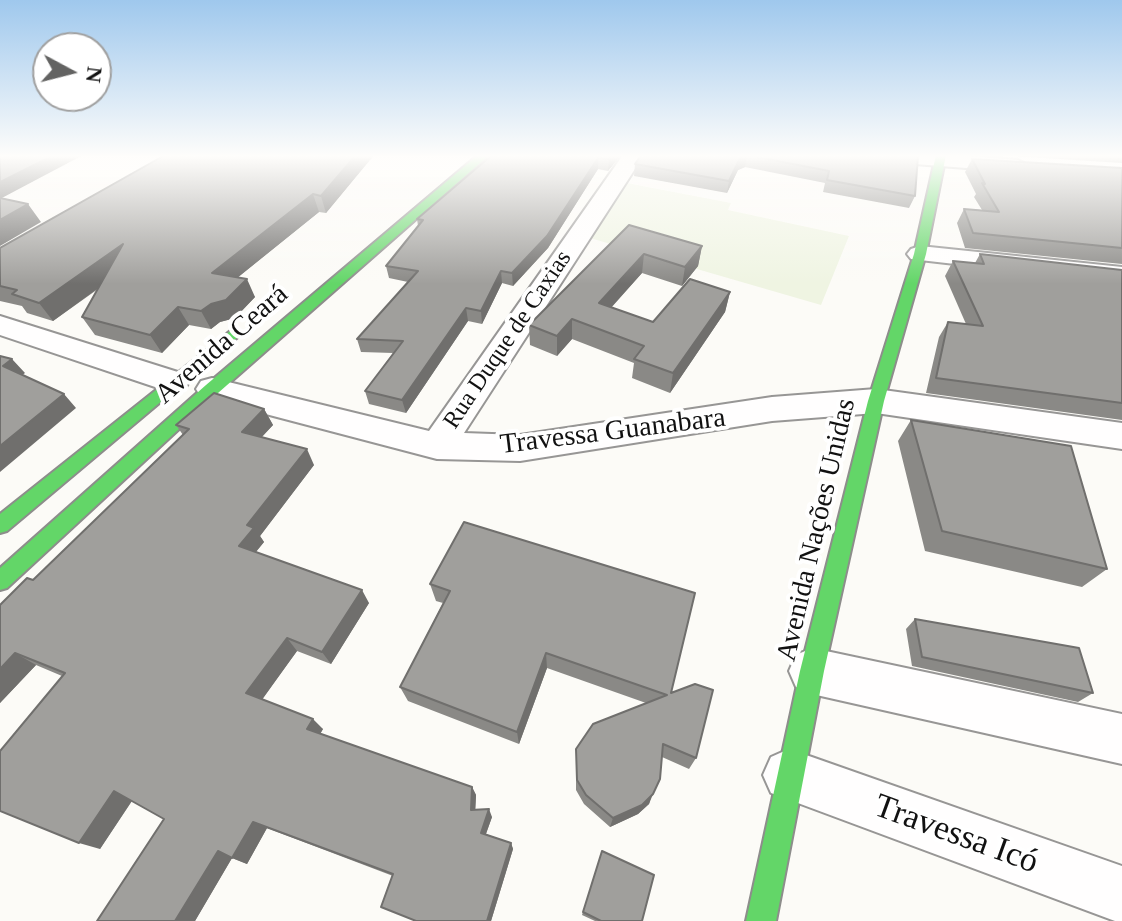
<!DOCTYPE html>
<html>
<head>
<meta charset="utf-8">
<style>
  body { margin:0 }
  #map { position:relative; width:1122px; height:921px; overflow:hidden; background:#fcfbf7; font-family:"Times New Roman",serif }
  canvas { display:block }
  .north { position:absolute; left:32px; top:32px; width:80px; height:80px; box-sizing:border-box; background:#fff; border:2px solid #a0a0a0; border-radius:50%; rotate:97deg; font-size:22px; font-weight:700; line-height:32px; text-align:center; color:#111 }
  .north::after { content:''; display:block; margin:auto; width:28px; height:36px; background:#636362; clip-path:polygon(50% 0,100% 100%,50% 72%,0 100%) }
</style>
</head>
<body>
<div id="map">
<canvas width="1122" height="921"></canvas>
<div class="north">N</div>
</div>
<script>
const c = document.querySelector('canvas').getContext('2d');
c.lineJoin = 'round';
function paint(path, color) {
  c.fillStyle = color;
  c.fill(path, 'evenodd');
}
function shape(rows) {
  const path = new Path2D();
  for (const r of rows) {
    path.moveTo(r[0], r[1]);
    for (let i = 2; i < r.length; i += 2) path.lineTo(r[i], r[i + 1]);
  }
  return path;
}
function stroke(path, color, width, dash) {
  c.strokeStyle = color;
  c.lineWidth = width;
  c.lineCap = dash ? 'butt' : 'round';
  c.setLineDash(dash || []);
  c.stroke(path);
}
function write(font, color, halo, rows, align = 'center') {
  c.font = font + ' "Times New Roman",serif';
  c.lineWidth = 8;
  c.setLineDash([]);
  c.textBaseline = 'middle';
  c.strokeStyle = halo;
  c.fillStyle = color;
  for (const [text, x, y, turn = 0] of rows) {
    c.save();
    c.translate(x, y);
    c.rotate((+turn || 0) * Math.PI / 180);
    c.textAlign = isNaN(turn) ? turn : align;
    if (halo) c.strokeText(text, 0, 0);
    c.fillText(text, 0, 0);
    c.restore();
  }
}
const pitch = shape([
  [622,182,731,203,728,210,849,236,821,305,583,236]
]);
const street = shape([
  [623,155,644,155,464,433,520,435,772,397,876,389,1122,423,1122,449,876,413,772,421,520,461,437,459,201,397,196,389,201,381,212,378,429,431,623,155],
  [866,155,955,155,1018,160,1029,166,1018,172,876,161,869,159,866,155],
  [920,246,1122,267,1122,283,911,259,907,254,911,249,920,246],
  [0,316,184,374,189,382,184,390,173,393,0,335,0,316],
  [812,648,1122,714,1122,764,812,694,796,687,789,671,796,655,812,648],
  [789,749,1122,866,1122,921,1115,921,771,793,763,775,771,757,789,749]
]);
const fast = shape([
  [478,155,489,155,218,393,7,588,0,590,0,568,206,385,478,155],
  [936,155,946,155,926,254,884,401,824,671,776,921,746,921,800,671,868,401,914,254,936,155],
  [234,328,239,330,239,336,7,531,0,533,0,514,234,328]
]);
const wall = shape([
  [374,155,326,213,319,212,238,277,255,297,235,318,220,322,211,329,189,325,162,353,95,335,82,317,98,289,53,321,27,313,22,306,0,301,0,248],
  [492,155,621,155,608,171,598,169,548,248,513,286,502,283,482,324,468,321,406,413,369,404,365,391,393,353,361,352,357,339,408,282,389,278,386,266,418,226,417,219],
  [641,155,903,155,915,196,909,208,823,192,825,183,745,167,738,170,727,193,634,176,635,164],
  [1000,155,1122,155,1122,163],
  [972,159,1122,168,1122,264,965,248,957,223,964,209,982,210,974,197,976,194,965,172],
  [629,225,702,246,698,266,682,286,642,273,611,308,653,322,730,292,725,312,670,393,632,378,634,363,572,339,557,356,530,345,529,325],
  [980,254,1122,270,1122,420,926,393,939,337,948,322,966,324,945,276,953,261,975,263],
  [264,409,273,425,262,437,314,465,260,536,264,542,256,552,369,603,331,664,297,651,262,699,323,729,320,734,472,787,476,795,475,810,492,817,486,834,511,843,513,849,491,921,416,921,393,876,267,828,247,864,232,858,195,921,97,921,164,819,132,801,100,849,62,676,36,665,0,703,0,605,33,580,183,435,176,425],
  [911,420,1107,569,1082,587,925,551,898,441],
  [464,522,671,693,696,758,689,769,662,757,649,804,638,814,610,827,584,804,576,790,576,749,646,703,547,668,519,744,408,701,400,687,443,603,436,601,430,584],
  [915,619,1093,693,1078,702,912,666,906,629],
  [602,851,642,921,595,921,582,915]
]);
const shadedWall = shape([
  [54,155,83,155,0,199,0,182],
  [356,155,374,155,326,213,321,196],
  [612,155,621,155,608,171,609,159],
  [747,155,745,167,738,170,727,193,729,181,740,158],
  [598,158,598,169,548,248,513,286,512,273],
  [313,194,319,212,221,291,212,273],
  [28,204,41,222,0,246,0,220],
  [123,244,134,262,53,321,39,303],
  [702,246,698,266,682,286,685,267],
  [644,254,642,273,597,323,599,303],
  [501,271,502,283,482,324,481,311],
  [247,279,255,297,235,318,220,322,211,329,201,311],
  [730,292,725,312,670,393,673,373],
  [178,307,189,325,162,353,150,335],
  [466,308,468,321,406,413,402,400],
  [572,319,572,339,557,356,557,336],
  [12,359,25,373,16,380,3,366],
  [64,394,76,408,0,472,0,446],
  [264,409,273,425,252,447,242,432],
  [307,449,314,465,260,536,264,542,249,560,239,546,247,525],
  [362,590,369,603,331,664,322,652],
  [287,638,297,651,259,704,246,693],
  [15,653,36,665,0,703,0,669],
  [546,653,547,668,519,744,517,732],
  [313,719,323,729,317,739,307,729],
  [472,787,476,795,475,818,471,810],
  [114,791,133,799,100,849,79,843],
  [653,794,649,804,638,814,610,827,613,818],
  [489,809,492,817,484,839,481,833],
  [253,822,267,828,247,864,232,858,195,921,175,921,218,851],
  [511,843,513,849,491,921,487,921]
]);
const building = shape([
  [0,155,54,155,0,182,0,155],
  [165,155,356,155,321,196,313,194,212,273,247,279,226,300,211,304,201,311,178,307,150,335,82,317,123,244,39,303,12,294,17,290,0,286,0,248,165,155],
  [492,155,612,155,609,159,598,158,547,236,512,273,501,271,481,311,466,308,402,400,365,391,403,341,357,339,418,271,386,266,423,220,417,219,492,155],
  [641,155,903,155,918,156,915,196,827,180,829,171,747,155,740,158,729,181,635,164,641,155],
  [972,159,1122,168,1122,248,973,233,964,209,999,212,982,183,985,184,972,159],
  [0,198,28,204,0,220,0,198],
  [629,225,702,246,685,267,644,254,599,303,653,322,690,279,730,292,673,373,634,359,644,346,572,319,557,336,529,325,629,225],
  [980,254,1122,270,1122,403,936,378,948,322,983,326,953,261,984,264,980,254],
  [0,356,12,359,3,366,64,394,0,446,0,356],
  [214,393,264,409,242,432,307,449,247,525,254,528,239,546,362,590,322,652,287,638,246,693,313,719,307,729,472,787,471,810,489,809,481,833,511,843,487,921,416,921,381,907,393,874,253,822,232,858,218,851,175,921,97,921,164,819,114,791,79,843,0,811,0,751,65,673,15,653,0,669,0,605,27,578,33,580,189,429,176,425,214,393],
  [911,420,1071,446,1107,569,942,531,911,420],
  [464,522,695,593,671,693,695,684,713,690,696,758,663,744,660,779,653,794,642,805,613,818,586,795,577,780,576,749,593,724,667,695,546,653,517,732,400,687,450,591,430,584,464,522],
  [915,619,1079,648,1093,693,922,657,915,619],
  [602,851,654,875,642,921,601,921,583,912,602,851]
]);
const farStreetnames = [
  ["Rua Duque de Caxias",508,340,-56]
];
const streetNames = [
  ["Avenida Ceará",222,345,-41],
  ["Travessa Guanabara",613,432,-7],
  ["Avenida Nações Unidas",817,530,-77]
];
const nearStreetnames = [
  ["Travessa Icó",956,835,20]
];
paint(pitch, '#eff4e2');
stroke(street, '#979695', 4);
stroke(fast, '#8d8d8b', 4);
paint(street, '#fffefe');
paint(fast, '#63d668');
paint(wall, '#8a8986');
paint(shadedWall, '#706f6d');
paint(building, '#a09f9c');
stroke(building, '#706f6d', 2);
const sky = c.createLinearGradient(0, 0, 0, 284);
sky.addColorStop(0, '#9fc8ed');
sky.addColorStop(0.55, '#fefdfb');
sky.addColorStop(1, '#fefdfb00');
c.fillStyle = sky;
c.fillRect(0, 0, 1122, 284);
write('24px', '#111', '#fff', farStreetnames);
write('28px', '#111', '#fff', streetNames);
write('34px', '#111', '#fff', nearStreetnames);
</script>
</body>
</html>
